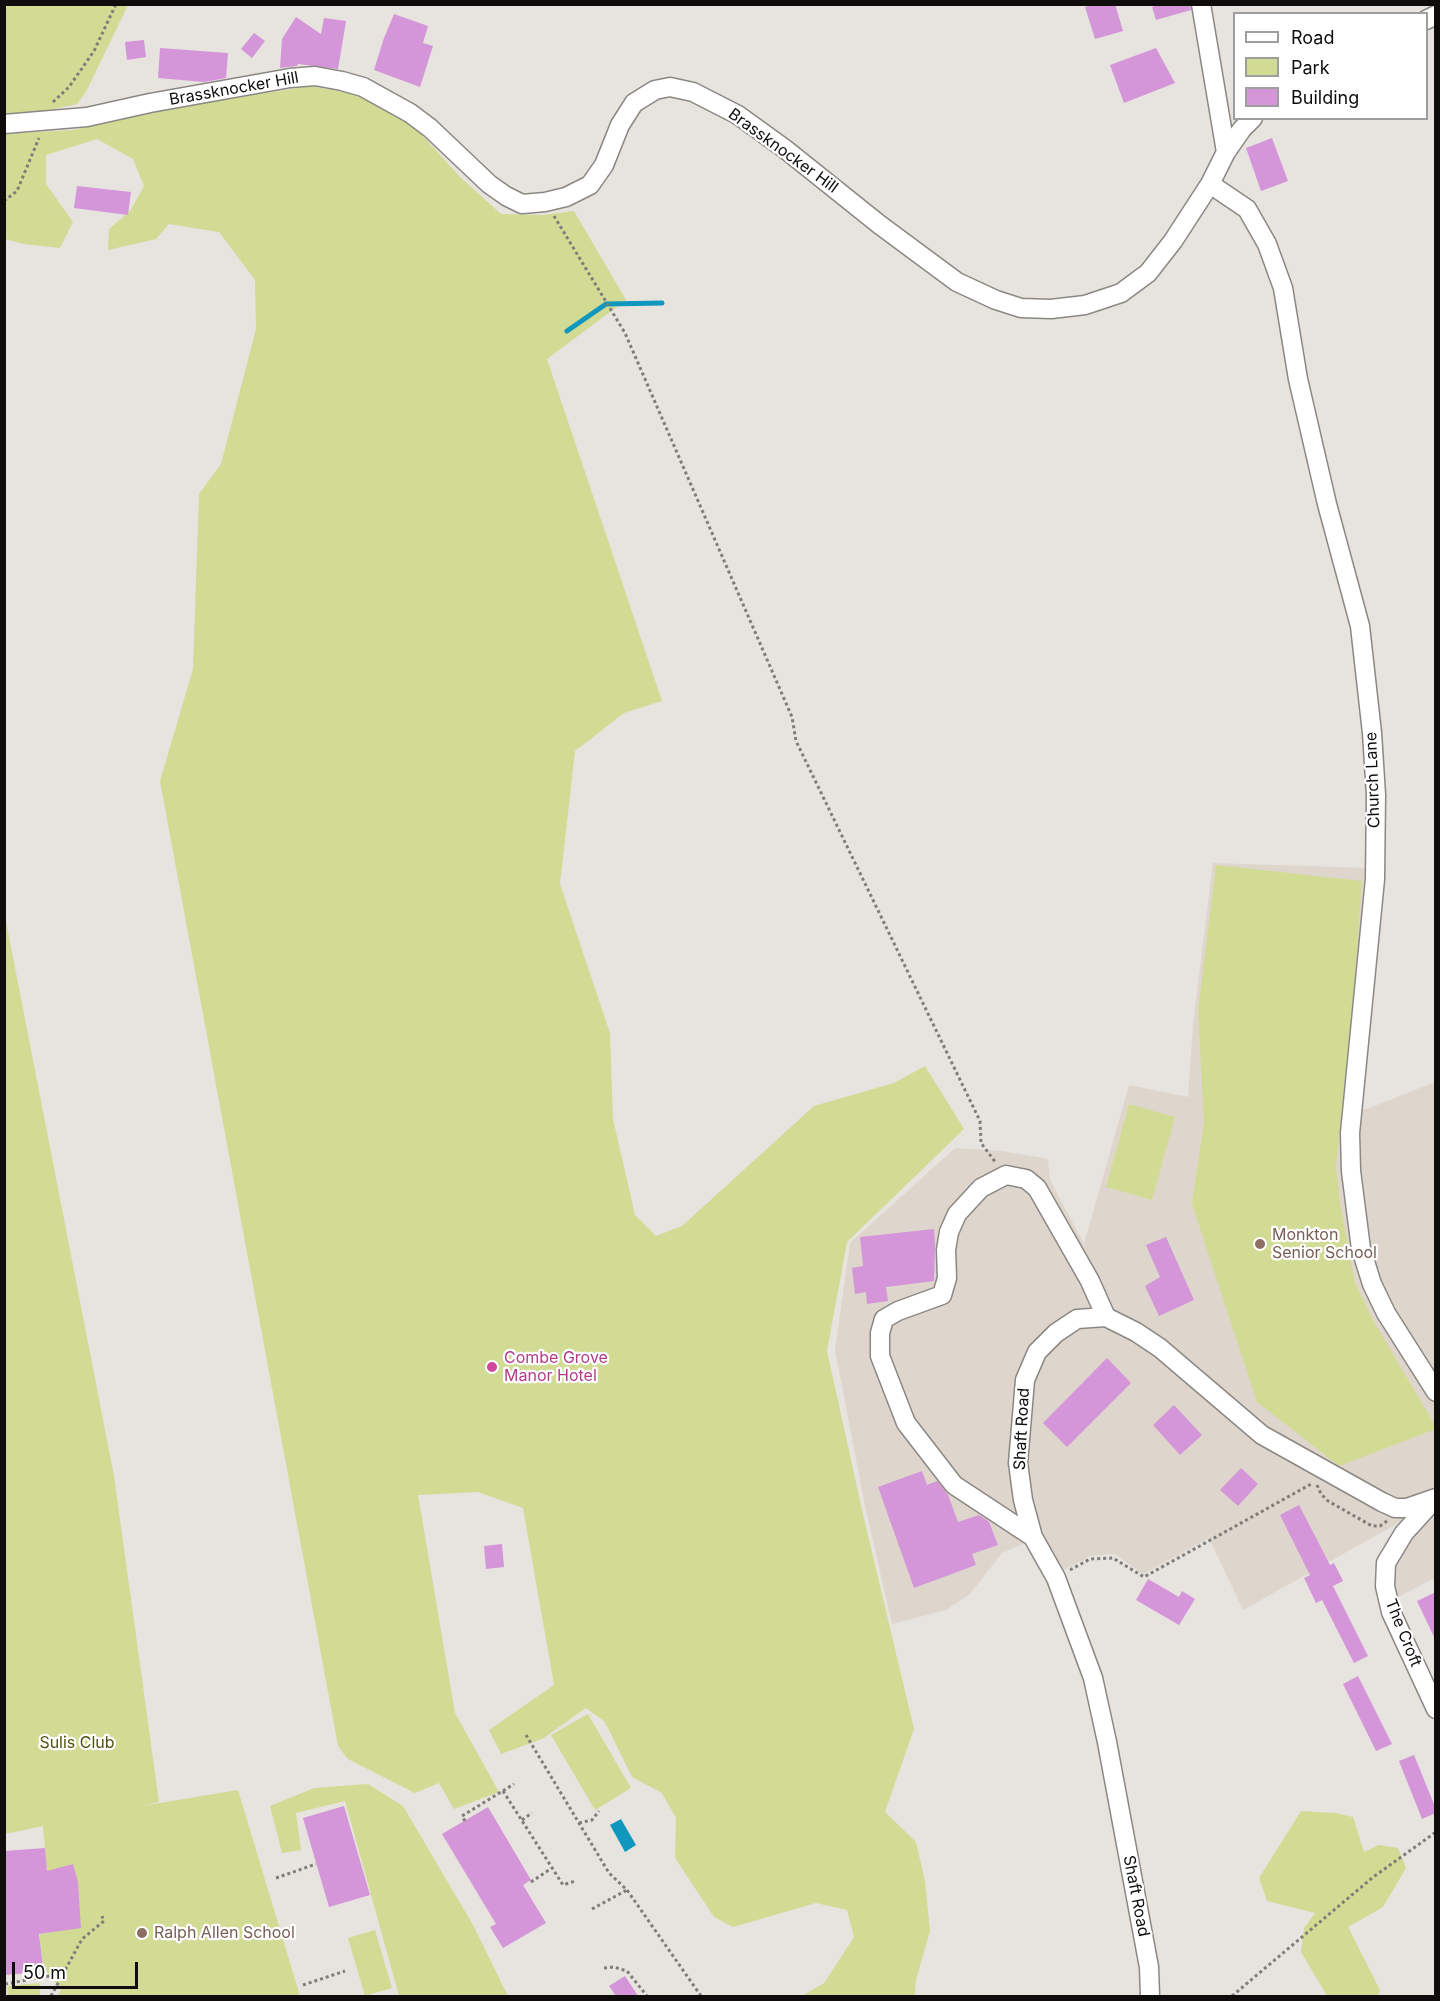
<!DOCTYPE html>
<html>
<head>
<meta charset="utf-8">
<style>
  body { margin:0 }
  #map { position:relative; width:1440px; height:2001px; overflow:hidden; background:#e7e3df; font-family:Inter,sans-serif }
  canvas { display:block }
  .frame { position:absolute; inset:0; border:6px solid #0e0d0c; pointer-events:none }
  .legend { position:absolute; left:1233px; top:12px; width:195px; height:108px; box-sizing:border-box; background:#fff; border:2px solid #9f9e9e; margin:0; padding:8px 10px; list-style:none; font-size:18px; color:#0e0d0c }
  .legend li { display:flex; align-items:center; gap:12px; height:30px }
  .legend b { width:30px; border:2px solid #9f9e9e }
  .scale { position:absolute; left:12px; top:1962px; width:126px; height:27px; box-sizing:border-box; border:3px solid #0e0d0c; border-top:0; padding-left:8px; font-size:18px; line-height:21px; white-space:nowrap; color:#0e0d0c; -webkit-text-stroke:4px #fff; paint-order:stroke }
</style>
</head>
<body>
<div id="map">
<canvas width="1440" height="2001"></canvas>
<div class="frame"></div>
<ul class="legend">
<li><b style="height:8px;background:#fff"></b>Road</li>
<li><b style="height:16px;background:#d2db94"></b>Park</li>
<li><b style="height:16px;background:#d495d9"></b>Building</li>
</ul>
<div class="scale">50 m</div>
</div>
<script>
const c = document.querySelector('canvas').getContext('2d');
c.lineJoin = 'round';
function paint(path, color) {
  c.fillStyle = color;
  c.fill(path, 'evenodd');
}
function shape(rows) {
  const path = new Path2D();
  for (const r of rows) {
    path.moveTo(r[0], r[1]);
    for (let i = 2; i < r.length; i += 2) path.lineTo(r[i], r[i + 1]);
  }
  return path;
}
function stroke(path, color, width, dash) {
  c.strokeStyle = color;
  c.lineWidth = width;
  c.lineCap = dash ? 'butt' : 'round';
  c.setLineDash(dash || []);
  c.stroke(path);
}
function write(font, color, halo, rows, align = 'center') {
  c.font = font + ' Inter,sans-serif';
  c.lineWidth = 4.5;
  c.setLineDash([]);
  c.textBaseline = 'middle';
  c.strokeStyle = halo;
  c.fillStyle = color;
  for (const [text, x, y, turn = 0] of rows) {
    c.save();
    c.translate(x, y);
    c.rotate((+turn || 0) * Math.PI / 180);
    c.textAlign = isNaN(turn) ? turn : align;
    if (halo) c.strokeText(text, 0, 0);
    c.fillText(text, 0, 0);
    c.restore();
  }
}
const built = shape([
  [1213,863,1367,868,1340,1111,1367,1109,1435,1082,1435,1578,1398,1597,1394,1579,1394,1560,1411,1516,1243,1610,1209,1538,1143,1574,1115,1554,1090,1556,1061,1572,1038,1537,1002,1553,970,1594,946,1610,892,1624,866,1511,835,1350,850,1243,955,1148,1001,1151,1048,1159,1050,1180,1084,1244,1129,1085,1188,1097,1193,1025]
]);
const green = shape([
  [4,5,128,5,86,92,77,104,40,112,5,114],
  [311,86,363,96,405,121,424,137,460,177,501,214,543,215,574,211,626,300,547,359,662,701,624,713,575,751,560,884,610,1033,613,1119,635,1215,656,1236,682,1226,814,1106,894,1083,925,1066,964,1129,847,1242,827,1351,862,1510,914,1729,885,1812,916,1842,925,1881,930,1931,916,1980,915,1996,802,1996,824,1983,854,1937,847,1910,816,1903,733,1927,714,1917,675,1858,676,1818,662,1793,632,1777,605,1722,586,1708,542,1739,501,1754,489,1730,554,1685,523,1508,478,1492,418,1495,455,1713,499,1792,454,1809,439,1783,415,1793,348,1759,338,1746,160,781,193,669,199,494,221,464,256,329,255,280,219,232,169,224,156,239,108,250,109,229,130,211,144,186,133,159,97,139,46,155,46,184,73,222,60,248,24,244,5,239,4,134,73,130,188,105],
  [1216,865,1362,881,1354,989,1336,1166,1340,1203,1355,1283,1375,1324,1435,1425,1436,1429,1339,1466,1257,1402,1192,1204,1204,1122,1198,1011],
  [4,911,114,1476,159,1802,142,1806,238,1790,300,1996,58,1996,61,1989,43,1967,40,1943,40,1934,52,1932,43,1826,5,1834],
  [1129,1104,1175,1117,1152,1200,1106,1187],
  [588,1714,631,1788,595,1810,551,1735],
  [368,1784,403,1806,473,1925,508,1996,399,1996,345,1801,296,1813,301,1850,282,1853,270,1806,314,1788],
  [1301,1811,1335,1813,1353,1817,1364,1852,1379,1845,1398,1848,1406,1868,1383,1907,1348,1927,1380,1990,1378,1996,1327,1996,1301,1952,1304,1928,1315,1913,1267,1901,1259,1878],
  [375,1930,392,1988,365,1996,348,1938],
  [40,1983,40,1996,8,1996,7,1986]
]);
const water = shape([
  [621,1819,636,1845,625,1852,610,1825]
]);
const stream = shape([
  [567,331,606,304,662,303]
]);
const building = shape([
  [1092,4,1115,4,1123,31,1095,39,1085,7],
  [1159,4,1190,4,1191,10,1156,20,1152,7],
  [394,14,428,26,423,43,433,46,420,87,374,70,384,38],
  [296,17,321,34,324,18,346,21,338,69,298,64,297,66,280,68,282,39],
  [254,33,265,41,252,58,241,49],
  [144,40,146,57,127,60,125,42],
  [160,48,228,53,226,78,204,82,158,78],
  [1156,48,1175,83,1124,103,1110,65],
  [1272,138,1288,181,1261,191,1246,148],
  [77,186,131,192,128,215,74,208],
  [934,1229,935,1245,934,1281,886,1287,888,1301,867,1304,866,1292,855,1294,852,1268,863,1266,860,1237],
  [1166,1237,1194,1300,1159,1316,1145,1286,1160,1277,1146,1245],
  [1107,1358,1131,1383,1067,1447,1043,1423],
  [1174,1405,1202,1435,1180,1455,1153,1425],
  [1241,1468,1258,1484,1238,1506,1220,1490],
  [922,1471,927,1485,937,1481,948,1495,958,1522,979,1515,989,1522,998,1545,972,1554,976,1565,914,1588,878,1487],
  [1299,1505,1330,1565,1334,1563,1343,1581,1333,1586,1368,1656,1354,1663,1322,1600,1316,1603,1304,1578,1310,1575,1280,1515],
  [502,1544,504,1567,486,1569,484,1546],
  [1148,1579,1179,1597,1182,1591,1195,1599,1179,1625,1136,1600],
  [1436,1592,1436,1641,1417,1601],
  [1358,1676,1392,1744,1376,1751,1343,1684],
  [1414,1755,1436,1809,1436,1813,1422,1819,1399,1761],
  [344,1806,370,1895,329,1907,303,1818],
  [488,1807,531,1880,523,1885,546,1923,503,1948,490,1927,496,1924,442,1834],
  [45,1848,47,1871,73,1864,78,1882,81,1928,39,1934,43,1967,29,1968,29,1973,4,1975,4,1851],
  [625,1976,638,1996,616,1996,609,1986]
]);
const path = shape([
  [53,102,69,87,94,51,116,4],
  [4,201,17,191,39,138],
  [554,216,625,333,792,717,796,741,980,1121,981,1143,996,1163],
  [1317,1485,1321,1494,1328,1501,1372,1526,1380,1526,1387,1521],
  [1070,1570,1090,1559,1113,1558,1144,1577,1313,1483],
  [526,1735,609,1873,627,1890,701,1996],
  [503,1791,563,1885,575,1881],
  [522,1820,532,1813],
  [465,1821,462,1816,514,1784],
  [579,1823,592,1820,599,1811],
  [276,1878,316,1864],
  [531,1882,552,1868],
  [592,1909,627,1890],
  [604,1968,614,1967,627,1971,647,1996],
  [4,1984,5,1996],
  [5,1984,61,1974],
  [303,1985,345,1971],
  [51,1996,82,1939,104,1921,102,1916],
  [1232,1996,1372,1878,1436,1832]
]);
const minor = shape([
  [1201,4,1226,152],
  [1426,20,1436,15],
  [4,124,87,117,150,103,290,78,315,76,342,81,363,87,410,113,430,128,489,184,506,196,522,204,545,202,566,197,590,185,604,165,620,125,634,103,655,90,670,87,693,92,738,115,785,149,880,225,957,282,996,300,1021,308,1051,309,1085,305,1121,293,1148,273,1173,241,1210,184,1226,152,1242,129,1253,118],
  [1210,184,1247,209,1267,244,1283,288,1298,379,1327,504,1360,626,1372,733,1376,795,1375,879,1350,1133,1351,1171,1361,1249,1372,1284,1386,1313,1436,1392],
  [1434,1500,1404,1533,1386,1563,1385,1586,1391,1612,1436,1709],
  [1033,1537,954,1485,906,1423,880,1356,880,1333,884,1319,898,1311,942,1295,947,1278,946,1250,949,1232,957,1214,981,1188,1006,1175,1026,1179,1037,1188,1090,1281,1106,1317],
  [1150,1996,1149,1967,1107,1742,1093,1678,1056,1578,1033,1537,1023,1500,1018,1463,1025,1380,1037,1352,1056,1333,1077,1319,1106,1317,1136,1332,1160,1348,1262,1435,1382,1502,1395,1508,1407,1508,1436,1498]
]);
const markers = [
  [1260,1244,6,"#8d6e63"],
  [492,1367,6,"#d1479c"],
  [142,1933,6,"#8d6e63"]
];
const streetNames = [
  ["Brassknocker Hill",234,89,-10],
  ["Brassknocker Hill",783,151,36],
  ["Church Lane",1373,780,-92],
  ["Shaft Road",1022,1429,-87],
  ["The Croft",1403,1633,68],
  ["Shaft Road",1136,1896,79]
];
const educationNames = [
  ["Monkton",1272,1235],
  ["Senior School",1272,1253],
  ["Ralph Allen School",154,1933]
];
const hotelNames = [
  ["Combe Grove",504,1358],
  ["Manor Hotel",504,1376]
];
const parkNames = [
  ["Sulis Club",77,1743]
];
paint(built, '#ded6cc');
paint(green, '#d2db94');
paint(water, '#1097be');
stroke(stream, '#1097be', 5);
paint(building, '#d495d9');
stroke(minor, '#8b8884', 21);
stroke(path, '#7f7d7a', 3, [3, 3]);
stroke(minor, '#fff', 18);
for (const [x, y, r, color] of markers) {
  const dot = new Path2D();
  dot.arc(x, y, r, 0, 2 * Math.PI);
  c.fillStyle = color;
  c.fill(dot);
  stroke(dot, '#fff', 2);
}
write('16px', '#0e0d0c', '#fff', streetNames);
write('16px', '#785e54', '#fff', educationNames, 'left');
write('16px', '#b23c85', '#fff', hotelNames, 'left');
write('16px', '#4e540f', '#fff', parkNames);
</script>
</body>
</html>
